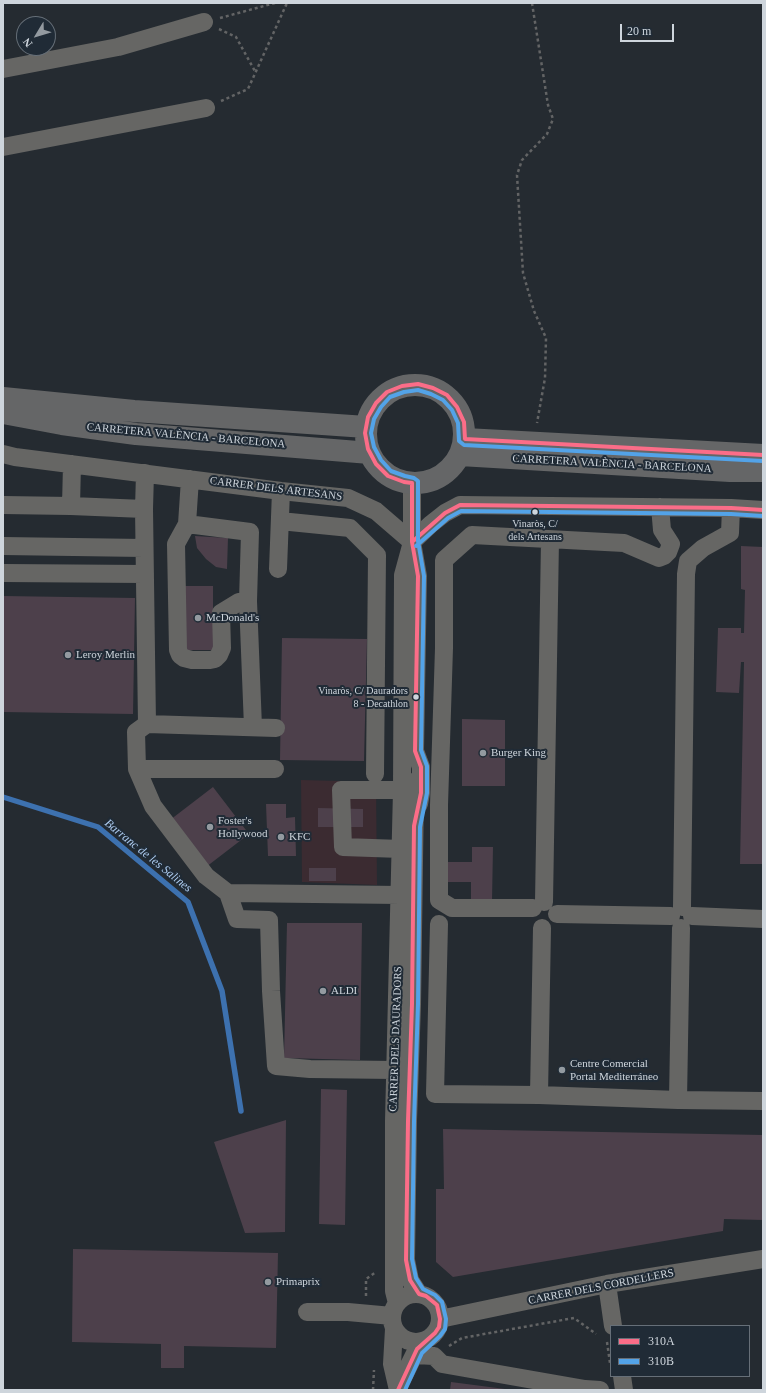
<!DOCTYPE html>
<html>
<head>
<meta charset="utf-8">
<style>
  body { margin:0 }
  #map { position:relative; width:766px; height:1393px; overflow:hidden; background:#252b31; font-family:Georgia,serif }
  canvas { display:block }
  .frame { position:absolute; inset:0; border:4px solid #ced5dc; pointer-events:none }
  .legend { position:absolute; left:610px; top:1325px; width:140px; height:52px; box-sizing:border-box; background:#202b36; border:1px solid #666f78; margin:0; padding:5px 7px; list-style:none; font-size:12px; color:#ced5dc }
  .legend li { display:flex; align-items:center; gap:8px; height:20px }
  .legend b { width:20px; border:1px solid #666f78 }
  .north { position:absolute; left:16px; top:16px; width:40px; height:40px; box-sizing:border-box; background:#202b36; border:1px solid #666f78; border-radius:50%; rotate:232deg; font-size:11px; font-weight:700; line-height:16px; text-align:center; color:#ced5dc }
  .north::after { content:''; display:block; margin:auto; width:14px; height:18px; background:#939aa0; clip-path:polygon(50% 0,100% 100%,50% 72%,0 100%) }
  .scale { position:absolute; left:620px; top:24px; width:54px; height:18px; box-sizing:border-box; border:2px solid #ced5dc; border-top:0; padding-left:5px; font-size:12px; line-height:14px; white-space:nowrap; color:#ced5dc; -webkit-text-stroke:3px #202b36; paint-order:stroke }
</style>
</head>
<body>
<div id="map">
<canvas width="766" height="1393"></canvas>
<div class="frame"></div>
<ul class="legend">
<li><b style="height:5px;background:#fb6d88"></b>310A</li>
<li><b style="height:5px;background:#53a3e8"></b>310B</li>
</ul>
<div class="north">N</div>
<div class="scale">20 m</div>
</div>
<script>
const c = document.querySelector('canvas').getContext('2d');
c.lineJoin = 'round';
function paint(path, color) {
  c.fillStyle = color;
  c.fill(path, 'evenodd');
}
function shape(rows) {
  const path = new Path2D();
  for (const r of rows) {
    if (r.length === 3) {
      path.moveTo(r[0] + r[2], r[1]);
      path.arc(r[0], r[1], r[2], 0, 2 * Math.PI);
      continue;
    }
    path.moveTo(r[0], r[1]);
    for (let i = 2; i < r.length; i += 2) path.lineTo(r[i], r[i + 1]);
  }
  return path;
}
function stroke(path, color, width, dash) {
  c.strokeStyle = color;
  c.lineWidth = width;
  c.lineCap = dash ? 'butt' : 'round';
  c.setLineDash(dash || []);
  c.stroke(path);
}
function write(font, color, halo, rows, align = 'center') {
  c.font = font + ' Georgia,serif';
  c.lineWidth = 4;
  c.setLineDash([]);
  c.textBaseline = 'middle';
  c.strokeStyle = halo;
  c.fillStyle = color;
  for (const [text, x, y, turn = 0] of rows) {
    c.save();
    c.translate(x, y);
    c.rotate((+turn || 0) * Math.PI / 180);
    c.textAlign = isNaN(turn) ? turn : align;
    if (halo) c.strokeText(text, 0, 0);
    c.fillText(text, 0, 0);
    c.restore();
  }
}
const commercial = shape([
  [301,780,376,782,377,885,302,882]
]);
const stream = shape([
  [3,797,98,827,188,902,222,991,241,1111]
]);
const building = shape([
  [195,536,228,538,227,569,216,567,206,559,197,548],
  [741,546,763,547,763,864,740,864,744,662,741,662,739,693,716,692,718,628,741,628,741,633,744,633,745,590,741,589],
  [183,586,213,586,213,650,183,650],
  [3,596,135,598,133,714,3,712],
  [282,638,367,639,364,761,280,760],
  [462,719,505,720,505,786,462,786],
  [213,787,249,834,206,867,170,820],
  [266,804,286,804,286,818,295,817,296,856,268,856],
  [318,808,363,809,363,827,318,827],
  [472,847,493,847,492,901,471,901,471,882,445,882,446,862,472,862],
  [309,868,336,868,336,881,309,881],
  [287,923,362,923,360,1060,284,1058],
  [321,1089,347,1090,345,1225,319,1224],
  [286,1120,285,1232,245,1233,214,1142],
  [443,1129,763,1135,763,1220,724,1219,723,1231,453,1277,436,1262,436,1189,444,1189],
  [73,1249,278,1253,276,1348,184,1346,184,1368,161,1368,161,1344,72,1342],
  [451,1382,505,1389,505,1390,450,1390]
]);
const path = shape([
  [532,3,548,105,553,119,547,134,522,160,517,175,523,273,534,311,546,338,545,378,537,423],
  [220,18,275,3],
  [219,29,236,37,256,73],
  [221,101,248,89,287,3],
  [366,1296,366,1279,376,1272],
  [607,1342,610,1363],
  [449,1346,462,1338,574,1318,596,1334],
  [373,1390,374,1370]
]);
const minor = shape([
  [3,69,118,47,204,22],
  [3,147,206,108],
  [3,454,15,457,281,491,348,498,376,511,412,542],
  [145,473,144,509,147,724],
  [190,479,187,524,176,544,178,650,180,655,184,658,192,660,210,660,215,659,219,655,222,648,221,613,239,602,248,601],
  [412,483,412,542,418,576,415,751,421,767,421,793,419,804],
  [3,505,71,506,72,464],
  [71,506,144,509],
  [280,521,350,528,377,555,375,774],
  [187,524,250,532,248,601,253,727],
  [412,542,431,524,445,513,460,505,731,508,763,510],
  [3,546,144,548],
  [278,569,281,491],
  [3,573,145,574],
  [276,728,147,724,136,732,137,769,153,806,206,876,228,893,400,895],
  [137,769,275,769],
  [402,776,415,790,412,1004,408,1121,406,1260,410,1280,419,1294],
  [401,849,343,847,341,790,402,790],
  [228,893,237,919,269,920,271,991,276,1066,310,1069,395,1070],
  [544,902,550,540],
  [682,907,686,574,688,561,703,548,730,533,731,508],
  [533,908,452,908,439,900,439,805,444,648,444,560,472,535,624,543,659,558,664,556,668,552,671,544,662,530,660,507],
  [557,914,671,916],
  [692,916,763,919],
  [439,924,435,1094,539,1095,678,1100,763,1101],
  [539,1095,542,928],
  [678,1100,681,928],
  [607,1284,613,1326],
  [416,1318,24],
  [397,1303,394,1291,394,1121,402,790,403,575,412,542],
  [307,1312,348,1312,392,1316],
  [440,1319,607,1284,763,1259],
  [394,1329,392,1364,398,1390],
  [415,1355,434,1356,442,1364,585,1389,600,1390],
  [622,1376,624,1390],
  [398,1388,417,1349,421,1345]
]);
const major = shape([
  [415,434,49],
  [3,398,134,411,366,427],
  [3,413,62,424,136,434,370,453],
  [465,439,763,455],
  [460,455,730,471,763,471]
]);
const bus1 = shape([
  [412,542,445,513,460,505,731,508,763,510],
  [398,1390,417,1349,435,1333,439,1327,440,1319,437,1305,426,1296,419,1294,410,1280,406,1260,408,1121,412,1004,414,826,421,793,421,767,415,751,418,576,412,542,412,483,404,482,388,476,376,464,368,449,365,433,368,417,376,403,387,392,402,386,418,384,433,388,447,395,457,407,464,422,465,439,763,455]
]);
const bus2 = shape([
  [416,546,448,518,461,511,731,514,763,516],
  [405,1390,422,1353,440,1336,445,1329,446,1319,442,1302,435,1295,423,1289,416,1278,412,1259,414,1121,418,1004,420,827,427,793,427,766,421,750,424,576,418,541,418,481,414,478,405,476,391,471,381,460,374,447,371,433,374,419,381,407,390,397,404,392,418,390,431,394,443,400,452,410,458,423,459,441,464,445,763,461]
]);
const markers = [
  [535,512,3.5,"#ced5dc"],
  [198,618,4,"#939aa0"],
  [68,655,4,"#939aa0"],
  [416,697,3.5,"#ced5dc"],
  [483,753,4,"#939aa0"],
  [210,827,4,"#939aa0"],
  [281,837,4,"#939aa0"],
  [323,991,4,"#939aa0"],
  [562,1070,4,"#939aa0"],
  [268,1282,4,"#939aa0"]
];
const busNames = [
  ["Vinaròs, C/",535,524],
  ["dels Artesans",535,537],
  ["Vinaròs, C/ Dauradors",408,691,"right"],
  ["8 - Decathlon",408,704,"right"]
];
const streetNames = [
  ["CARRETERA VALÈNCIA - BARCELONA",186,436,5],
  ["CARRETERA VALÈNCIA - BARCELONA",612,464,3],
  ["CARRER DELS ARTESANS",276,489,7],
  ["CARRER DELS DAURADORS",396,1039,-88],
  ["CARRER DELS CORDELLERS",601,1287,-11]
];
const poiNames = [
  ["McDonald's",206,618],
  ["Leroy Merlin",76,655],
  ["Burger King",491,753],
  ["Foster's",218,821],
  ["Hollywood",218,834],
  ["KFC",289,837],
  ["ALDI",331,991],
  ["Centre Comercial",570,1064],
  ["Portal Mediterráneo",570,1077],
  ["Primaprix",276,1282]
];
const waterNames = [
  ["Barranc de les Salines",148,856,39]
];
paint(commercial, '#3b2b31');
stroke(stream, '#3d71af', 5.5);
paint(building, '#4d404b');
stroke(path, '#636465', 2.5, [3, 3]);
stroke(minor, '#666664', 18);
stroke(major, '#656667', 22);
stroke(bus1, '#fb6d88', 4);
stroke(bus2, '#53a3e8', 4);
for (const [x, y, r, color] of markers) {
  const dot = new Path2D();
  dot.arc(x, y, r, 0, 2 * Math.PI);
  c.fillStyle = color;
  c.fill(dot);
  stroke(dot, '#202b36', 1.5);
}
write('10px', '#ced5dc', '#202b36', busNames);
write('11px', '#ced5dc', '#202b36', streetNames);
write('11px', '#ced5dc', '#202b36', poiNames, 'left');
write('italic 12px', '#adcbef', '#202b36', waterNames);
</script>
</body>
</html>
